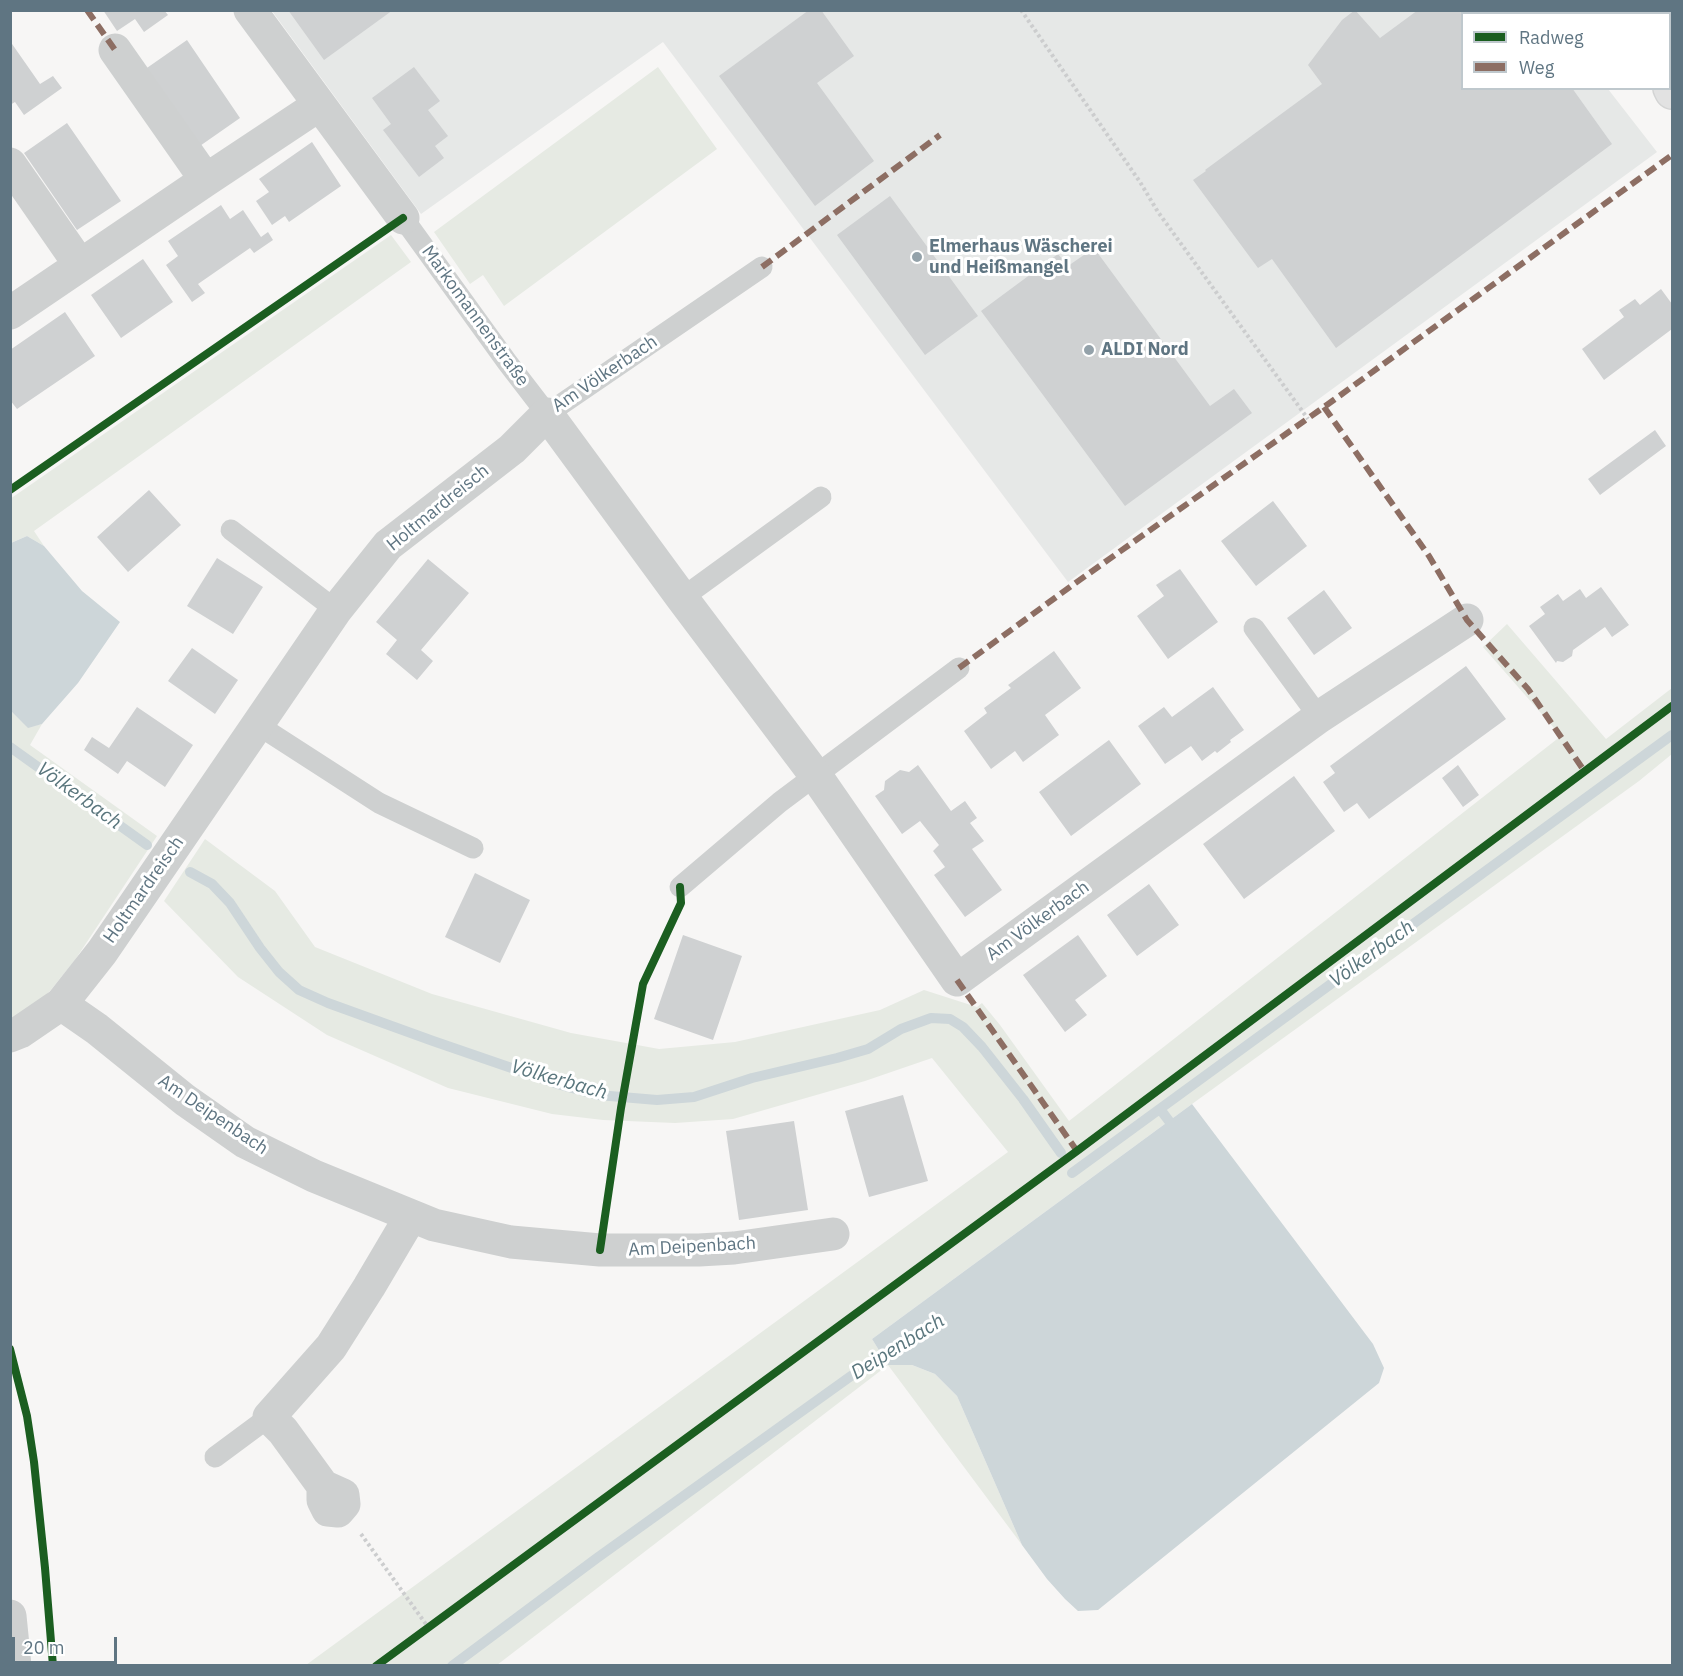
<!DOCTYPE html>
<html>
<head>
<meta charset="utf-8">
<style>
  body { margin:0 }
  #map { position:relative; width:1683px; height:1676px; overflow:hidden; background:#f7f6f5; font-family:"IBM Plex Sans",sans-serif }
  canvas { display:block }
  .frame { position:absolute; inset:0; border:12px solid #5f7582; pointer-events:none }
  .legend { position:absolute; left:1461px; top:12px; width:210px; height:78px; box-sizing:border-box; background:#fff; border:2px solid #bfc8cd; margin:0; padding:8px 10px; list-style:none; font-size:18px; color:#5f7582 }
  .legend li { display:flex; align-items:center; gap:12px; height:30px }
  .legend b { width:30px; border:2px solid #bfc8cd }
  .scale { position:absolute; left:12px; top:1637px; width:105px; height:27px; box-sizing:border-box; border:3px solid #5f7582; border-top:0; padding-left:8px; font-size:18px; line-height:21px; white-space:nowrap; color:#5f7582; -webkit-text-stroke:4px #fff; paint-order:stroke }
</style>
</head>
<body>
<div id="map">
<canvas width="1683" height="1676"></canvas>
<div class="frame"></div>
<ul class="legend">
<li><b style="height:8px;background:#1b5e20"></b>Radweg</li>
<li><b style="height:8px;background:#8d6e63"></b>Weg</li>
</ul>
<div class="scale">20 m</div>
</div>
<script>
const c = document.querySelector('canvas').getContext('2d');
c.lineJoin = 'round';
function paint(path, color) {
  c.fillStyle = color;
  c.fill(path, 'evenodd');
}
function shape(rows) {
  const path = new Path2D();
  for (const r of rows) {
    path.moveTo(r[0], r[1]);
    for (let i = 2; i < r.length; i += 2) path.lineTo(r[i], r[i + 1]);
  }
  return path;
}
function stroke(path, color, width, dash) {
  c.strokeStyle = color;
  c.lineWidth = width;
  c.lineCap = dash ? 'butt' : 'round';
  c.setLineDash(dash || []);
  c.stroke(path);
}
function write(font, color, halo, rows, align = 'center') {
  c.font = font + ' "IBM Plex Sans",sans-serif';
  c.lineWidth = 6;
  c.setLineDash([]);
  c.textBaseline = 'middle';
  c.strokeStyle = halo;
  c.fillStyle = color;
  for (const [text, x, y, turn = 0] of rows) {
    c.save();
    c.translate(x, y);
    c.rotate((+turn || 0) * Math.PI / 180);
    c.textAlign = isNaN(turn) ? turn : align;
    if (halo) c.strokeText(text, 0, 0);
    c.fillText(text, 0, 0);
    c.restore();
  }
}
const built = shape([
  [272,11,1550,11,1552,13,1462,14,1462,88,1608,89,1657,152,1068,582,663,42,421,214]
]);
const green = shape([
  [658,67,717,149,504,306,483,275,470,284,434,232],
  [391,235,411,262,34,531,44,546,27,536,11,543,10,499],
  [1507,624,1606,739,1672,688,1672,754,1639,781,1192,1104,872,1339,888,1365,912,1365,935,1374,957,1396,1022,1545,888,1365,497,1665,306,1665,1008,1152,932,1058,865,1081,733,1119,675,1123,603,1120,552,1114,448,1088,327,1035,238,977,164,901,205,839,275,891,315,947,432,994,571,1033,659,1049,735,1042,880,1010,924,990,977,1007,982,1003,1000,1025,1069,1121,1561,736,1483,647],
  [10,710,28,727,42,724,30,745,157,836,75,960,50,991,34,1006,10,1023]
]);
const water = shape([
  [27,536,44,546,82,591,120,622,78,683,42,724,28,728,10,710,11,543],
  [1192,1104,1373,1344,1384,1368,1379,1383,1098,1610,1078,1611,1065,1599,1047,1579,1022,1545,957,1396,935,1374,912,1365,888,1365,872,1339]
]);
const stream = shape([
  [10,747,147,845],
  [190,872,212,884,230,903,260,948,279,972,299,990,328,1003,433,1041,561,1085,598,1095,657,1100,694,1097,752,1078,837,1058,868,1049,901,1029,931,1018,950,1019,963,1027,982,1047,1023,1099,1061,1153],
  [1160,1109,1178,1133],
  [1072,1173,1672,735],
  [452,1666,597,1558,851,1376,894,1350]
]);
const building = shape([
  [103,10,164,10,168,15,144,32,135,19,117,31],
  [288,10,393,10,324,60],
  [809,10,821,10,854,56,817,83,874,161,815,206,719,76],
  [1355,10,1380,38,1418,10,1516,10,1518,14,1462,14,1462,88,1572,88,1612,144,1336,348,1272,259,1258,268,1193,180,1206,171,1205,170,1322,84,1308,65,1342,20],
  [187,40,240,118,197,148,144,70],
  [10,41,40,84,53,76,62,88,24,115,15,102,10,105],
  [414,67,440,101,428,110,448,136,435,146,444,158,419,177,383,130,391,124,372,98],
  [67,123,121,201,77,230,24,153],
  [312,142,341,186,289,222,285,216,272,225,256,201,269,192,259,179],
  [890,196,978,316,925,355,837,235],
  [221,205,230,219,243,210,261,237,268,232,273,240,254,253,250,248,198,284,205,293,192,302,166,265,178,256,168,241],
  [1094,248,1210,406,1234,389,1252,413,1125,506,981,311,1058,254,1068,266],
  [143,259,173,302,121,338,91,295],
  [1661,289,1672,304,1672,329,1604,380,1582,349,1624,317,1619,310,1635,299,1640,305],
  [65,312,95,356,17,409,10,400,10,350],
  [1655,430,1666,446,1600,495,1588,479],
  [149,490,181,525,128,572,97,537],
  [1273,501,1307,546,1256,586,1221,541],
  [217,558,263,587,233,634,187,606],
  [428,559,469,593,421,650,433,661,417,680,386,654,397,640,376,622],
  [1180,569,1218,622,1168,659,1137,616,1164,596,1156,585],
  [1601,587,1629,625,1612,637,1605,627,1573,650,1572,656,1563,662,1557,661,1556,663,1529,626,1545,614,1540,607,1558,594,1563,601,1580,589,1586,598],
  [1324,590,1352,628,1314,655,1287,618],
  [192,648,238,680,215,714,168,681],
  [1054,651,1081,688,1045,715,1059,735,1023,762,1015,751,991,769,964,731,987,713,984,708,1011,688,1008,685],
  [1466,666,1506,719,1369,819,1357,803,1344,812,1323,782,1335,773,1330,766],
  [1213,687,1244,730,1230,740,1231,742,1217,753,1215,751,1202,761,1191,746,1165,764,1138,726,1164,707,1172,717],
  [137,707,193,745,165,787,127,761,118,774,84,750,92,737,109,748],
  [1109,740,1141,784,1071,836,1039,792],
  [918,765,951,811,965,801,977,818,970,823,984,841,972,849,1002,890,965,917,934,875,945,867,933,851,939,845,920,821,902,834,875,796,884,790,885,781,900,770,909,772],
  [1458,765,1479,795,1463,807,1442,778],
  [1294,776,1335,831,1244,899,1203,844],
  [475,873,530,900,500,963,445,937],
  [1149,884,1179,925,1137,956,1107,915],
  [683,935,742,956,713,1040,654,1019],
  [1078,935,1107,976,1075,1000,1087,1015,1065,1032,1023,975],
  [903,1095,928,1181,869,1197,845,1111],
  [794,1121,808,1210,739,1220,726,1131]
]);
const path = shape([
  [1021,10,1140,182,1158,212,1308,419],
  [361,1534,428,1627]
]);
const service = shape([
  [403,218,507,362,547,414,762,267],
  [231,530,336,610],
  [682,598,821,497],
  [1254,628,1319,717],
  [258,725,379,803,473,848],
  [680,887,780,802,959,668],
  [215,1457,269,1417]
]);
const minor = shape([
  [250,10,403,218],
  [115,50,206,180],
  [10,164,80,265],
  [10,313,206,180,319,105],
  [61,1004,97,1029,185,1100,245,1142,314,1176,434,1225,511,1242,600,1250,699,1250,734,1248,833,1234],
  [10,1036,20,1032,61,1004,102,952,336,610,388,545,512,449,547,414,682,598,816,776,957,980,1319,717,1467,620],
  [323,1486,323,1500,328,1510,338,1511,344,1504,343,1495,323,1486,283,1431,269,1417,331,1347,369,1287,411,1216],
  [10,1616,15,1666]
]);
const secondary = shape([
  [1612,10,1614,14],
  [1670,88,1672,92]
]);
const quiet = shape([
  [87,10,115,50],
  [762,267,940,135],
  [1324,407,1429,556,1467,620,1528,689,1585,772],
  [959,668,1074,584,1324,407,1672,155],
  [957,980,1077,1151]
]);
const cycleway = shape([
  [10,490,403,218],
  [600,1250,621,1108,643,984,681,903,680,887],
  [10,1349,27,1416,34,1462,45,1568,53,1666],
  [376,1666,1077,1151,1672,706]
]);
const markers = [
  [917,257,6,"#94a2aa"],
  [1089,350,6,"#94a2aa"]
];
const poiNames = [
  ["Elmerhaus Wäscherei",929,247],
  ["und Heißmangel",929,268],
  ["ALDI Nord",1101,350]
];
const streetNames = [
  ["Markomannenstraße",475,316,54],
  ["Am Völkerbach",605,374,-34],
  ["Holtmardreisch",438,508,-39],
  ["Holtmardreisch",144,890,-55],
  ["Am Völkerbach",1038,921,-36],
  ["Am Deipenbach",213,1115,34],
  ["Am Deipenbach",692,1247,-3]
];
const waterNames = [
  ["Völkerbach",79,796,36],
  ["Völkerbach",1372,954,-36],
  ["Völkerbach",559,1080,16],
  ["Deipenbach",898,1347,-32]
];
paint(built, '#e6e8e7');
paint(green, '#e6eae3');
paint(water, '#cdd6d9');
stroke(stream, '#cdd6d9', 10);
paint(building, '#cfd1d2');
stroke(secondary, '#d3d4d4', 36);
stroke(path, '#cccdce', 4, [3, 3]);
stroke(service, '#ced0d0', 21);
stroke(minor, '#ced0d0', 33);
stroke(secondary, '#e2e2e2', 33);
stroke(quiet, '#8d6e63', 6, [12, 6]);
stroke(cycleway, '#1b5e20', 8);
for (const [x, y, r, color] of markers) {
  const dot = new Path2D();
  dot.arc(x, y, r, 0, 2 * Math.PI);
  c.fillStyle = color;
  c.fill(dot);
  stroke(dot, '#fff', 2);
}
write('bold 18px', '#5f7582', '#fff', poiNames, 'left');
write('18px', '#5f7582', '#fff', streetNames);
write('italic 20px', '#5a767d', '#fff', waterNames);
</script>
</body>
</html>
